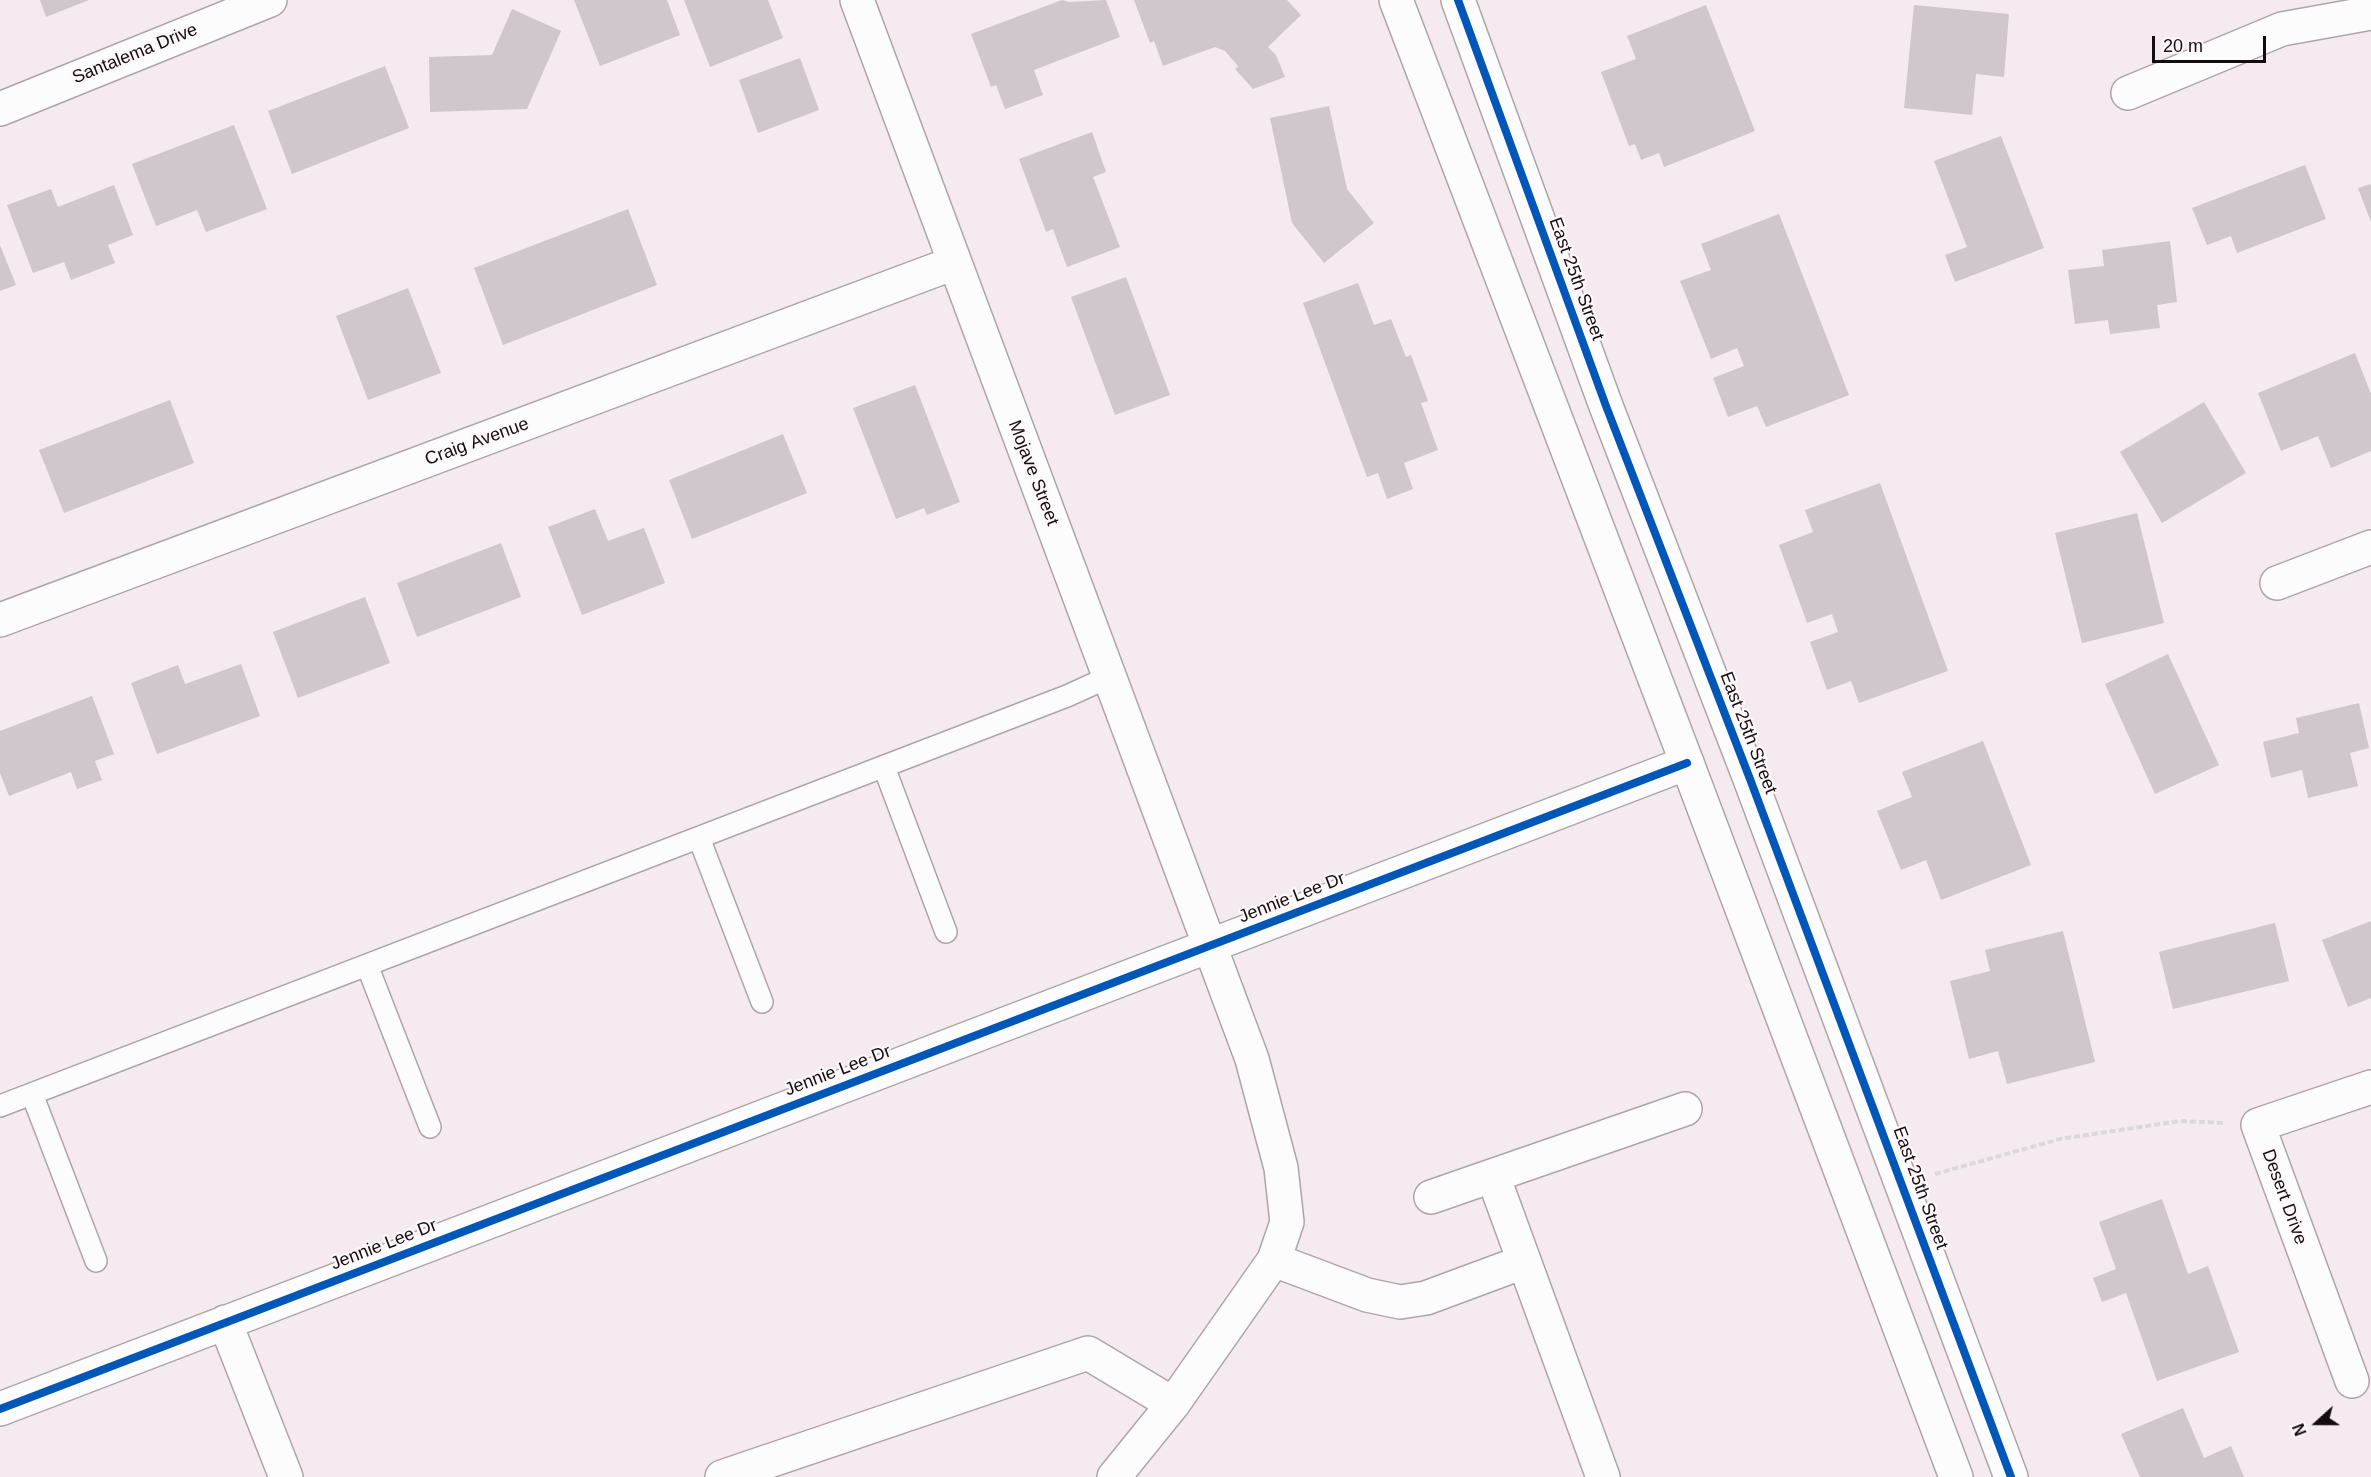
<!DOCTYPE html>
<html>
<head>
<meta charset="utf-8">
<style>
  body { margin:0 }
  #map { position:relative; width:2371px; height:1477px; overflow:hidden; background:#f4eaef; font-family:Helvetica,sans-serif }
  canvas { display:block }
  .north { position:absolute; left:2287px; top:1393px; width:60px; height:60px; -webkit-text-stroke:4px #fef7fa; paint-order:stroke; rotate:249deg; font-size:16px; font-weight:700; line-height:24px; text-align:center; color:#130d10 }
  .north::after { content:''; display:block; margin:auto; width:21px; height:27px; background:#130d10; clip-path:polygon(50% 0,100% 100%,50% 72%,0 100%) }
  .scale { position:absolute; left:2152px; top:36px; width:114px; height:27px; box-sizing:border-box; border:3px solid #130d10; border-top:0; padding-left:8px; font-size:18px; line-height:21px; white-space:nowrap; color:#130d10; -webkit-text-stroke:4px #fef7fa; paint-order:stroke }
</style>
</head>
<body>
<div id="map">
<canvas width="2371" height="1477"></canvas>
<div class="north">N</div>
<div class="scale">20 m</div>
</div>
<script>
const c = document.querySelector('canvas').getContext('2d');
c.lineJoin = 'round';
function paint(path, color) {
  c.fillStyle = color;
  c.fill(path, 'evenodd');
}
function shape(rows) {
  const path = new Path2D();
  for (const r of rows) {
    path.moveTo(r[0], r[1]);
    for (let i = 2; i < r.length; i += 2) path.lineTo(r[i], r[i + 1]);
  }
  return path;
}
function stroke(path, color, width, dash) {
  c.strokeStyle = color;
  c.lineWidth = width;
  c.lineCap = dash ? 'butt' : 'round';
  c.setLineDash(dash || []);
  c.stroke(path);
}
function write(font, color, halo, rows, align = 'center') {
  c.font = font + ' Helvetica,sans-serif';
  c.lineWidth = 4.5;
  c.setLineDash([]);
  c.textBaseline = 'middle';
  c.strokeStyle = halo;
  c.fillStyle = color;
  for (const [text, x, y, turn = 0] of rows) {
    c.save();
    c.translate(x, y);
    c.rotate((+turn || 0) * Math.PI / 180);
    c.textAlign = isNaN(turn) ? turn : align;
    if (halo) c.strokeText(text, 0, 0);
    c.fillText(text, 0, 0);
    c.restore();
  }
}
const building = shape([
  [40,0,89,0,46,17],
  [574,0,667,0,680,35,600,66],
  [684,0,768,0,783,38,710,67],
  [1062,0,1069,2,1106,0,1120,37,1034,70,1043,95,1005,109,996,85,991,87,971,34],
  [1134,0,1287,0,1301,15,1268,47,1276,55,1285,77,1253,89,1235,69,1238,66,1225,51,1215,47,1163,66,1154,41,1150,43],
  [1706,5,1755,131,1664,167,1659,153,1641,160,1635,144,1629,146,1601,72,1636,59,1627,36],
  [1914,5,2009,14,2004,77,1976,74,1972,115,1904,108],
  [512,9,561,31,527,109,430,112,429,57,492,55],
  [800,58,819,110,758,133,739,80],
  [385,66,409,128,292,174,268,111],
  [1329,106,1347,189,1374,223,1324,263,1292,223,1270,118],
  [234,125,267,209,206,232,197,210,156,226,132,164],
  [1092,132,1106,172,1093,177,1120,247,1067,267,1053,229,1046,232,1019,159],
  [2001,136,2044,248,1955,282,1945,255,1967,247,1934,161],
  [2305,165,2326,219,2237,253,2231,236,2207,245,2192,208],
  [2371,184,2371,222,2358,188],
  [114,185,133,235,108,245,115,263,71,280,64,262,33,273,7,205,51,189,58,207],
  [628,209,657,285,503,345,474,268],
  [1779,214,1849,395,1766,427,1757,406,1728,417,1713,378,1744,366,1737,348,1711,359,1680,281,1711,270,1701,244],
  [2170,241,2177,302,2157,305,2160,328,2110,334,2108,320,2075,324,2068,270,2104,266,2102,250],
  [0,245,16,285,0,291],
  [1126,277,1170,395,1115,415,1071,297],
  [1358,283,1374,325,1391,319,1406,357,1411,355,1428,401,1421,403,1438,450,1404,463,1413,489,1387,499,1378,473,1367,477,1303,303],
  [408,288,441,373,368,400,336,316],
  [2355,353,2371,394,2371,451,2331,468,2318,436,2281,451,2258,393],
  [915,385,960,502,927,515,924,508,896,519,853,408],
  [170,400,194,463,64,513,39,450],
  [2204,402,2246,473,2162,523,2120,452],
  [783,434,807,493,692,539,669,480],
  [1880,483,1948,671,1859,703,1851,681,1827,690,1810,642,1838,632,1832,614,1807,623,1779,545,1813,532,1805,510],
  [595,509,608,541,644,528,665,583,582,615,548,527],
  [2137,513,2164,623,2082,643,2055,533],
  [501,543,521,597,417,637,397,583],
  [365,597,390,663,298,698,273,632],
  [2168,654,2219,765,2155,794,2105,684],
  [241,664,260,716,157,754,131,683,178,665,185,684],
  [92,696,114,754,95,761,102,780,77,789,71,772,9,796,0,773,0,731],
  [2359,703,2369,748,2350,753,2358,786,2308,798,2302,770,2271,778,2263,742,2299,733,2296,718],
  [1983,741,2031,865,1941,900,1926,860,1901,870,1877,811,1912,797,1902,772],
  [2371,921,2371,998,2348,1007,2322,940],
  [2275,923,2289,981,2173,1009,2159,952],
  [2063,931,2095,1062,2007,1084,1998,1051,1969,1059,1950,981,1990,971,1985,950],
  [2162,1199,2188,1274,2208,1266,2239,1352,2157,1381,2126,1293,2102,1302,2093,1278,2116,1269,2099,1222],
  [2183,1408,2204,1458,2231,1446,2244,1477,2140,1477,2121,1434]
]);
const path = shape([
  [1935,1174,2060,1139,2180,1121,2224,1123]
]);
const service = shape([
  [884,767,946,932],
  [699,838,762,1002],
  [367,965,430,1127],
  [32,1094,96,1261],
  [0,1106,1067,696,1109,677]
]);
const minor = shape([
  [857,0,1252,1059,1281,1168,1287,1222,1274,1260,1173,1404,1114,1477],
  [2128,93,2282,29,2371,13],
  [0,109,270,0],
  [2277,583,2371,547],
  [0,620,954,263],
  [1493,1176,1603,1477],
  [1431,1197,1685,1109],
  [1274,1260,1367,1295,1400,1302,1426,1298,1523,1262],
  [225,1322,286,1477],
  [2352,1381,2258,1125,2371,1087],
  [0,1409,1687,763],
  [722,1477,1088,1353,1173,1404]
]);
const tertiary = shape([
  [1396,0,1687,763,1956,1477],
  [1458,0,1606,406,1750,779,2011,1477]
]);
const cycleway = shape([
  [1458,0,1606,406,1750,779,2011,1477],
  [0,1409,1687,763]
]);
const streetNames = [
  ["Santalema Drive",135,54,-22],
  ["East 25th Street",1576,279,70],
  ["Craig Avenue",477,442,-20],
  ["Mojave Street",1033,473,69],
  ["East 25th Street",1748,733,69],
  ["Jennie Lee Dr",1292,898,-21],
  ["Jennie Lee Dr",838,1071,-21],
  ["East 25th Street",1920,1188,70],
  ["Desert Drive",2284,1197,70],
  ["Jennie Lee Dr",384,1245,-21]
];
paint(building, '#cfc7cb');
stroke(service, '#aca5a9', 24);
stroke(minor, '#aca5a9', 36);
stroke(tertiary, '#aca5a9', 36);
stroke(path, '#dad8d9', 4, [6, 3]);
stroke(service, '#fdfcfd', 21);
stroke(minor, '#fdfcfd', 33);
stroke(tertiary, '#fdfcfd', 33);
stroke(cycleway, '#0057b8', 8);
write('18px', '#130d10', '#fef7fa', streetNames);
</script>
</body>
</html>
